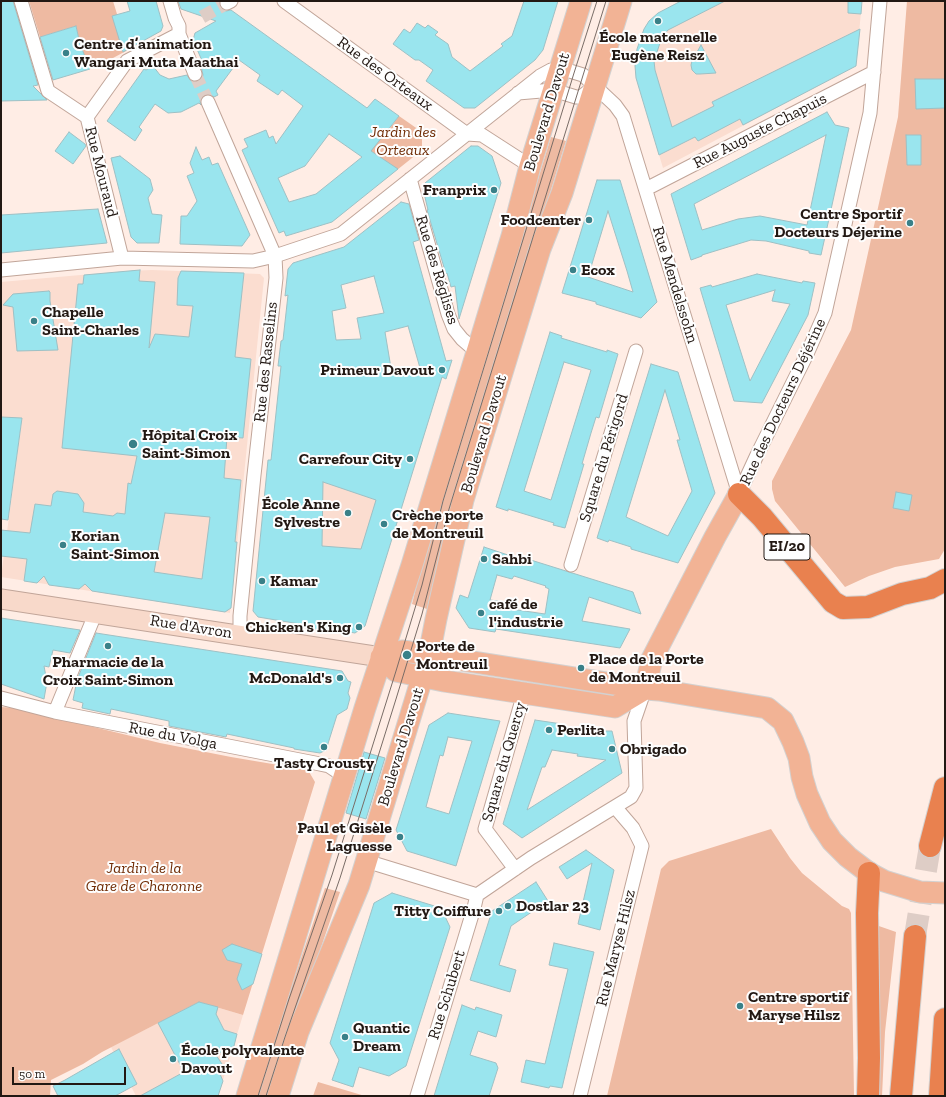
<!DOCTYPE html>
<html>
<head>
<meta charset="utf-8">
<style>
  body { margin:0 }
  #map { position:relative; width:946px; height:1097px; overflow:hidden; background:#ffede5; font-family:"Zilla Slab",serif }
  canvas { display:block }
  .frame { position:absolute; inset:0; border:2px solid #221813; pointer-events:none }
  .scale { position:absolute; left:12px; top:1067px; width:114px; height:18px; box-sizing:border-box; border:2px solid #221813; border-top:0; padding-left:5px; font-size:12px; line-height:14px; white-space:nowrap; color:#221813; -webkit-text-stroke:3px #fefefe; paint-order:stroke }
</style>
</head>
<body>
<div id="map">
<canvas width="946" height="1097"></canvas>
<div class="frame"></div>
<div class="scale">50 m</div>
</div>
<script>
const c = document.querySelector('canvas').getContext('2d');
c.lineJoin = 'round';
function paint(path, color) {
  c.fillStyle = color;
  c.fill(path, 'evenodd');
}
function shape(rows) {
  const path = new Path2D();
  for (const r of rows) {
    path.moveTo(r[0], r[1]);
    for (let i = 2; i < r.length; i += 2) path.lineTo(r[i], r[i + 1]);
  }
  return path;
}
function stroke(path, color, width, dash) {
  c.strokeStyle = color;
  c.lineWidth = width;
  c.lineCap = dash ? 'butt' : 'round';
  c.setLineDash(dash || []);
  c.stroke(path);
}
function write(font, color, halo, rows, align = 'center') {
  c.font = font + ' "Zilla Slab",serif';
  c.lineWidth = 4;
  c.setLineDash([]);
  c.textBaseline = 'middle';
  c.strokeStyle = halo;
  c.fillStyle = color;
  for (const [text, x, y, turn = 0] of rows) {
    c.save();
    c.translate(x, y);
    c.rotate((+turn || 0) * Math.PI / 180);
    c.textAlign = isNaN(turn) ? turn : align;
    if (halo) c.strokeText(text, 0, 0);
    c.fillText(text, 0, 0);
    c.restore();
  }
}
const built = shape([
  [681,1,862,1,856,66,663,168,636,78,635,66,637,49,644,29,658,13],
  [152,270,260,274,264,278,230,613,1,577,22,419,1,417,1,282,126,271],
  [405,470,382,570,294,565,267,471],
  [199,1002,243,1015,218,1096,136,1096,111,1047]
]);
const green = shape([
  [29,1,113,1,128,50,98,66,89,69,88,65,89,64,87,55,84,55,80,44,76,26,40,37],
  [907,1,945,1,945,549,939,559,895,567,869,576,845,587,775,501,772,489,772,481,851,330,898,117],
  [399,116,422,132,422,150,397,170,368,149,380,133,384,136],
  [551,137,566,141,461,484,427,609,412,604,434,516],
  [1,707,15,708,160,743,231,757,308,770,315,782,243,1015,199,1002,102,1052,83,1064,51,1080,50,1096,1,1096],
  [771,829,790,858,802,873,842,906,849,909,851,913,854,1096,607,1096,661,869,669,861],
  [325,888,340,892,270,1096,254,1096],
  [876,925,896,932,885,1032,882,1096,879,1096],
  [318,1082,365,1096,313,1096]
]);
const building = shape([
  [1,1,13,1,38,85,33,86,47,100,1,101,1,1],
  [127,1,156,1,163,26,161,31,123,52,112,16,130,11,127,1],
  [178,1,219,1,220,6,222,9,226,11,231,10,367,108,375,99,399,116,371,151,398,169,332,222,286,236,284,231,279,233,242,150,248,147,244,139,266,130,269,138,273,136,276,144,303,106,282,90,278,95,257,81,260,75,239,60,216,91,218,95,214,97,209,94,204,95,200,101,201,105,199,103,181,112,168,113,155,104,139,127,142,130,135,141,107,121,144,69,146,70,153,66,160,75,169,79,187,75,190,80,193,82,198,81,201,79,203,75,201,66,203,63,193,40,195,33,216,21,181,9,178,1],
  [329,134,362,157,316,194,289,202,278,178,305,166,329,134],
  [524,1,558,1,543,50,535,60,475,108,464,108,426,81,433,70,419,60,415,60,393,44,404,29,410,33,417,23,425,28,428,25,438,32,435,35,448,44,452,57,470,71,503,46,501,44,512,36,524,1],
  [681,1,725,1,668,30,662,37,654,61,655,70,672,127,714,106,712,102,860,29,856,66,743,125,740,119,698,141,695,137,659,155,636,78,635,66,637,49,644,29,649,21,658,13,681,1],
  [848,1,862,1,861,14,848,13,848,1],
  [76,26,80,44,90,69,53,80,40,37,76,26],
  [701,45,716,73,700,74,696,74,692,70,691,65,692,61,701,45],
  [915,79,945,79,945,108,916,109,915,79],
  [827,112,835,125,849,128,821,255,809,253,809,251,766,241,751,240,702,255,702,256,691,260,671,194,827,112],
  [826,135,807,225,760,216,738,219,702,230,694,204,826,135],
  [69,132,85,144,86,146,73,164,55,151,69,132],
  [906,135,921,135,921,165,907,165,906,135],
  [471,146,478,146,492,156,501,183,459,319,455,286,451,287,447,273,446,274,427,210,428,210,423,189,425,183,471,146],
  [196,147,202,160,209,157,212,165,218,163,250,235,242,246,180,244,181,216,187,216,197,201,187,176,194,173,190,163,196,147],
  [120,156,150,179,153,190,148,198,152,214,162,215,159,243,137,243,131,237,111,158,120,156],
  [597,180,620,180,657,302,641,318,596,304,596,302,562,293,597,180],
  [608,211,627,271,633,292,588,277,608,211],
  [401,202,409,204,419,240,413,242,423,278,446,361,452,360,446,379,442,377,365,626,355,633,319,627,318,630,305,628,306,625,258,617,253,611,268,460,271,460,281,366,278,366,281,341,283,340,288,295,285,296,288,269,293,263,344,247,401,202],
  [374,276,384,313,357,318,361,339,336,340,332,311,346,308,341,285,374,276],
  [408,326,420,368,392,374,385,332,408,326],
  [323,482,376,500,361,549,322,546,323,482],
  [98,209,107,243,1,253,1,215,98,209],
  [140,270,139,281,155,282,149,348,155,334,189,337,193,306,177,305,178,278,181,271,244,273,235,357,251,359,243,438,227,437,224,478,241,480,235,542,237,542,231,608,225,612,92,591,85,584,79,589,49,585,44,576,37,583,24,581,27,559,1,556,1,530,30,533,35,504,51,506,53,494,57,491,78,494,84,503,83,512,113,516,117,513,125,514,128,483,131,484,137,456,62,448,78,284,83,284,84,275,140,270],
  [165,513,210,517,202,579,154,572,165,513],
  [757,274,802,283,803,281,815,283,808,315,762,403,734,401,700,288,711,285,712,287,757,274],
  [775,290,772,301,790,304,750,381,726,305,775,290],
  [49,291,50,292,50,301,58,350,17,351,13,307,3,305,13,294,49,291],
  [550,332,562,336,561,338,607,352,607,350,618,354,599,418,596,417,591,433,582,464,584,464,565,528,553,525,554,523,508,509,508,511,496,507,550,332],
  [564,362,591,370,551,500,524,491,564,362],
  [651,364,678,372,715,493,678,563,631,549,631,547,609,540,608,542,597,538,651,364],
  [665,390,680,440,677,440,692,491,668,536,626,517,665,390],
  [1,417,22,418,8,520,1,519,1,417],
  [896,492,912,495,909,511,893,508,896,492],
  [484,547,517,558,518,556,633,592,641,614,589,597,582,621,630,629,620,648,496,629,495,632,469,628,456,608,460,595,468,598,484,547],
  [497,575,512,579,514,576,546,586,545,587,549,589,545,614,497,607,498,601,490,600,497,575],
  [1,618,80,630,70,653,53,650,49,667,44,666,47,682,44,699,1,684,1,618],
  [96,633,342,671,348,681,351,682,348,693,350,698,347,709,337,715,326,750,320,753,294,749,294,748,227,734,226,737,169,726,169,721,111,709,110,714,82,708,83,703,73,700,77,680,96,633],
  [448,713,500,721,456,866,407,851,396,830,429,725,448,713],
  [448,737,472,741,449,814,426,807,440,755,443,756,448,737],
  [535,720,562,724,561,730,598,736,598,731,612,731,622,773,522,838,503,824,535,720],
  [552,750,578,754,577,756,606,760,527,810,542,767,545,767,552,750],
  [364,752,385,758,366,819,346,813,364,752],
  [586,850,614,870,600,930,578,924,592,863,567,879,559,867,586,850],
  [536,882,548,901,511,926,499,965,516,970,510,992,470,980,492,911,536,882],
  [392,893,441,908,450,927,406,1066,389,1076,359,1067,353,1087,332,1080,339,1060,330,1043,374,903,392,893],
  [554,943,594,952,562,1088,550,1086,549,1088,521,1082,526,1060,545,1064,568,969,549,965,554,943],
  [232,944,262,954,253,984,242,990,237,979,242,964,227,960,222,950,232,944],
  [199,1002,218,1007,216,1014,224,1030,237,1034,234,1046,216,1055,226,1070,220,1074,223,1081,218,1096,140,1096,184,1072,158,1023,199,1002],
  [462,1005,475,1010,476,1007,502,1015,496,1037,478,1031,470,1055,496,1063,498,1068,489,1096,434,1096,462,1005],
  [119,1049,137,1084,115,1096,58,1096,53,1086,65,1080,119,1049]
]);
const streetTunnel = shape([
  [202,17,227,3],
  [195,74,208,102]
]);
const highwayTunnel = shape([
  [915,936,930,846]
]);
const street = shape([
  [21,1,48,91,87,117],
  [170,1,175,18,179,26,179,34,195,74],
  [284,1,467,134,482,135,530,166],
  [227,3,231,1],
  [518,93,553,90,576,97,581,97,594,87],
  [208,102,275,256,276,278,254,475,240,616,240,635],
  [410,179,448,314,454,329,462,339,477,352],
  [646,189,874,72],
  [122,258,87,117,127,61,179,34],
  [1,270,122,258,253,261,275,256,341,234,540,76,551,70,560,68,583,75,615,105,623,116,739,494],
  [739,494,757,455,806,356,825,313,870,113,880,1],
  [571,565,636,351],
  [1,698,55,712,315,763,329,766,344,776],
  [55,712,96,612],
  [366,861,477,895,531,858,631,797,636,788,634,721,645,689],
  [515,869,485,829,524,693],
  [417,1096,474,908,477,895],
  [580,1096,642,846,633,828,615,807]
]);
const secondary = shape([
  [1,599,381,657]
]);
const primary = shape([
  [381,657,402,651,410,652,645,689,659,690,767,708,783,721,793,742,799,758,802,777,807,794,820,823,832,841,848,857,869,873,884,881,920,892,945,893],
  [381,657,396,671,444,681,615,707,645,689],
  [645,689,652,659,715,537,739,494],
  [247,1096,365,708,412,565,477,352,512,236,530,166,581,1],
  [278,1096,298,1032,359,885,429,655,436,619,463,500,540,249,562,193,621,1]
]);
const highway = shape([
  [739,494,762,517,833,602,843,608,868,607,902,594,930,588,945,580],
  [930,846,945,788],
  [868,1096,869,1058,867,913,869,873],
  [901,1096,915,936],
  [940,1096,945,1019]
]);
const tram = shape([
  [258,1096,289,999,332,875,396,671,422,585,443,501,574,73,597,1],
  [266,1096,285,1037,340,878,396,699,422,614,449,509,606,1]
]);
const markers = [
  [658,21,4,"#398088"],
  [66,53,4,"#398088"],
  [494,190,4,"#398088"],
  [589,220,4,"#398088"],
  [910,223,4,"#398088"],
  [573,270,4,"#398088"],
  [34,321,4,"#398088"],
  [442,370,4,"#398088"],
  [133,444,5,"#398088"],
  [410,459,4,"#398088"],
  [348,513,4,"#398088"],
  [384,524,4,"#398088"],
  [63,545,4,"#398088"],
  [484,559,4,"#398088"],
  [262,581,4,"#398088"],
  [481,613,4,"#398088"],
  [359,627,4,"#398088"],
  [108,646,4,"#398088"],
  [407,655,5,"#398088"],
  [581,668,4,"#398088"],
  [340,678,4,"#398088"],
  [549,730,4,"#398088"],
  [324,747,4,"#398088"],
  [612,749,4,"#398088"],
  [400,837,4,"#398088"],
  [508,906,4,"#398088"],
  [499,911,4,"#398088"],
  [740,1006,4,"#398088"],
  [345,1037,4,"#398088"],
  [173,1059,4,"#398088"]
];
const shields = [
  [787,547,46]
];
const shieldNames = [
  ["EI/20",787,547]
];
const poiNames = [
  ["École maternelle",658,37,"center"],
  ["Eugène Reisz",658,55,"center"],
  ["Centre d’animation",74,44],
  ["Wangari Muta Maathai",74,62],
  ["Franprix",486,190,"right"],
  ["Centre Sportif",902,214,"right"],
  ["Docteurs Déjerine",902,232,"right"],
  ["Foodcenter",581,220,"right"],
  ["Ecox",581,270],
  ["Chapelle",42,312],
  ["Saint-Charles",42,330],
  ["Primeur Davout",434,370,"right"],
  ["Hôpital Croix",142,435],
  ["Saint-Simon",142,453],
  ["Carrefour City",402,459,"right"],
  ["École Anne",340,504,"right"],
  ["Sylvestre",340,522,"right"],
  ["Crèche porte",392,515],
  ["de Montreuil",392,533],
  ["Korian",71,536],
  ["Saint-Simon",71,554],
  ["Sahbi",492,559],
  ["Kamar",270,581],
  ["café de",489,604],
  ["l'industrie",489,622],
  ["Chicken's King",351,627,"right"],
  ["Porte de",416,646],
  ["Montreuil",416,664],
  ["Place de la Porte",589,659],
  ["de Montreuil",589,677],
  ["Pharmacie de la",108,662,"center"],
  ["Croix Saint-Simon",108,680,"center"],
  ["McDonald's",332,678,"right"],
  ["Perlita",557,730],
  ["Obrigado",620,749],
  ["Tasty Crousty",324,763,"center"],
  ["Paul et Gisèle",392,828,"right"],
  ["Laguesse",392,846,"right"],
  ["Dostlar 23",516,906],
  ["Titty Coiffure",491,911,"right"],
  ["Centre sportif",748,997],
  ["Maryse Hilsz",748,1015],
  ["Quantic",353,1028],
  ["Dream",353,1046],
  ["École polyvalente",181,1050],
  ["Davout",181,1068]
];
const streetNames = [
  ["Rue des Orteaux",385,74,36],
  ["Boulevard Davout",547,112,-73],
  ["Rue Auguste Chapuis",760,131,-27],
  ["Rue Mouraud",101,172,76],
  ["Rue des Réglises",437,270,73],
  ["Rue Mendelssohn",675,285,73],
  ["Rue des Rasselins",266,362,-84],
  ["Rue des Docteurs Déjérine",783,402,-65],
  ["Boulevard Davout",484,434,-73],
  ["Square du Périgord",604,458,-73],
  ["Rue d'Avron",191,627,9],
  ["Rue du Volga",173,736,11],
  ["Boulevard Davout",401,747,-73],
  ["Square du Quercy",504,762,-74],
  ["Rue Maryse Hilsz",616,948,-76],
  ["Rue Schubert",447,995,-73]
];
const parkNames = [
  ["Jardin des",403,132],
  ["Orteaux",403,150],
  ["Jardin de la",144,868],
  ["Gare de Charonne",144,886]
];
paint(built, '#fbddd0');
paint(green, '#eebaa2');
paint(building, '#9ae5ee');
stroke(building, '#9ec0c4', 1);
stroke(streetTunnel, '#decdc6', 13, [13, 6]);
stroke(highwayTunnel, '#decdc6', 22, [22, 11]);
stroke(street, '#c1a599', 15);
stroke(secondary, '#c1a599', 21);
stroke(primary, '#d3d1d0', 23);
stroke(highway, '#d3d1d0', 24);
stroke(street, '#fff', 13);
stroke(secondary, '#f8d9ca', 19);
stroke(primary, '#f2b395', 21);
stroke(highway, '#e9814f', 22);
stroke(tram, '#796c66', 1);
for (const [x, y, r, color] of markers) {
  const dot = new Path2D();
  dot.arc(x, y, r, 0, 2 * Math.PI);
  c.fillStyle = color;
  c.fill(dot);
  stroke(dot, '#fefefe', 1.5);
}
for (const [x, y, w] of shields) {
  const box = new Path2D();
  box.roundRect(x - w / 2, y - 13, w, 26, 3);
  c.fillStyle = '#fefefe';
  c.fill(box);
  stroke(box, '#221813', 1);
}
write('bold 15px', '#221813', null, shieldNames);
write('bold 16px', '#221813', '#fefefe', poiNames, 'left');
write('16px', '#221813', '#fefefe', streetNames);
write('italic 16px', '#702d06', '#fefefe', parkNames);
</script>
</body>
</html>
